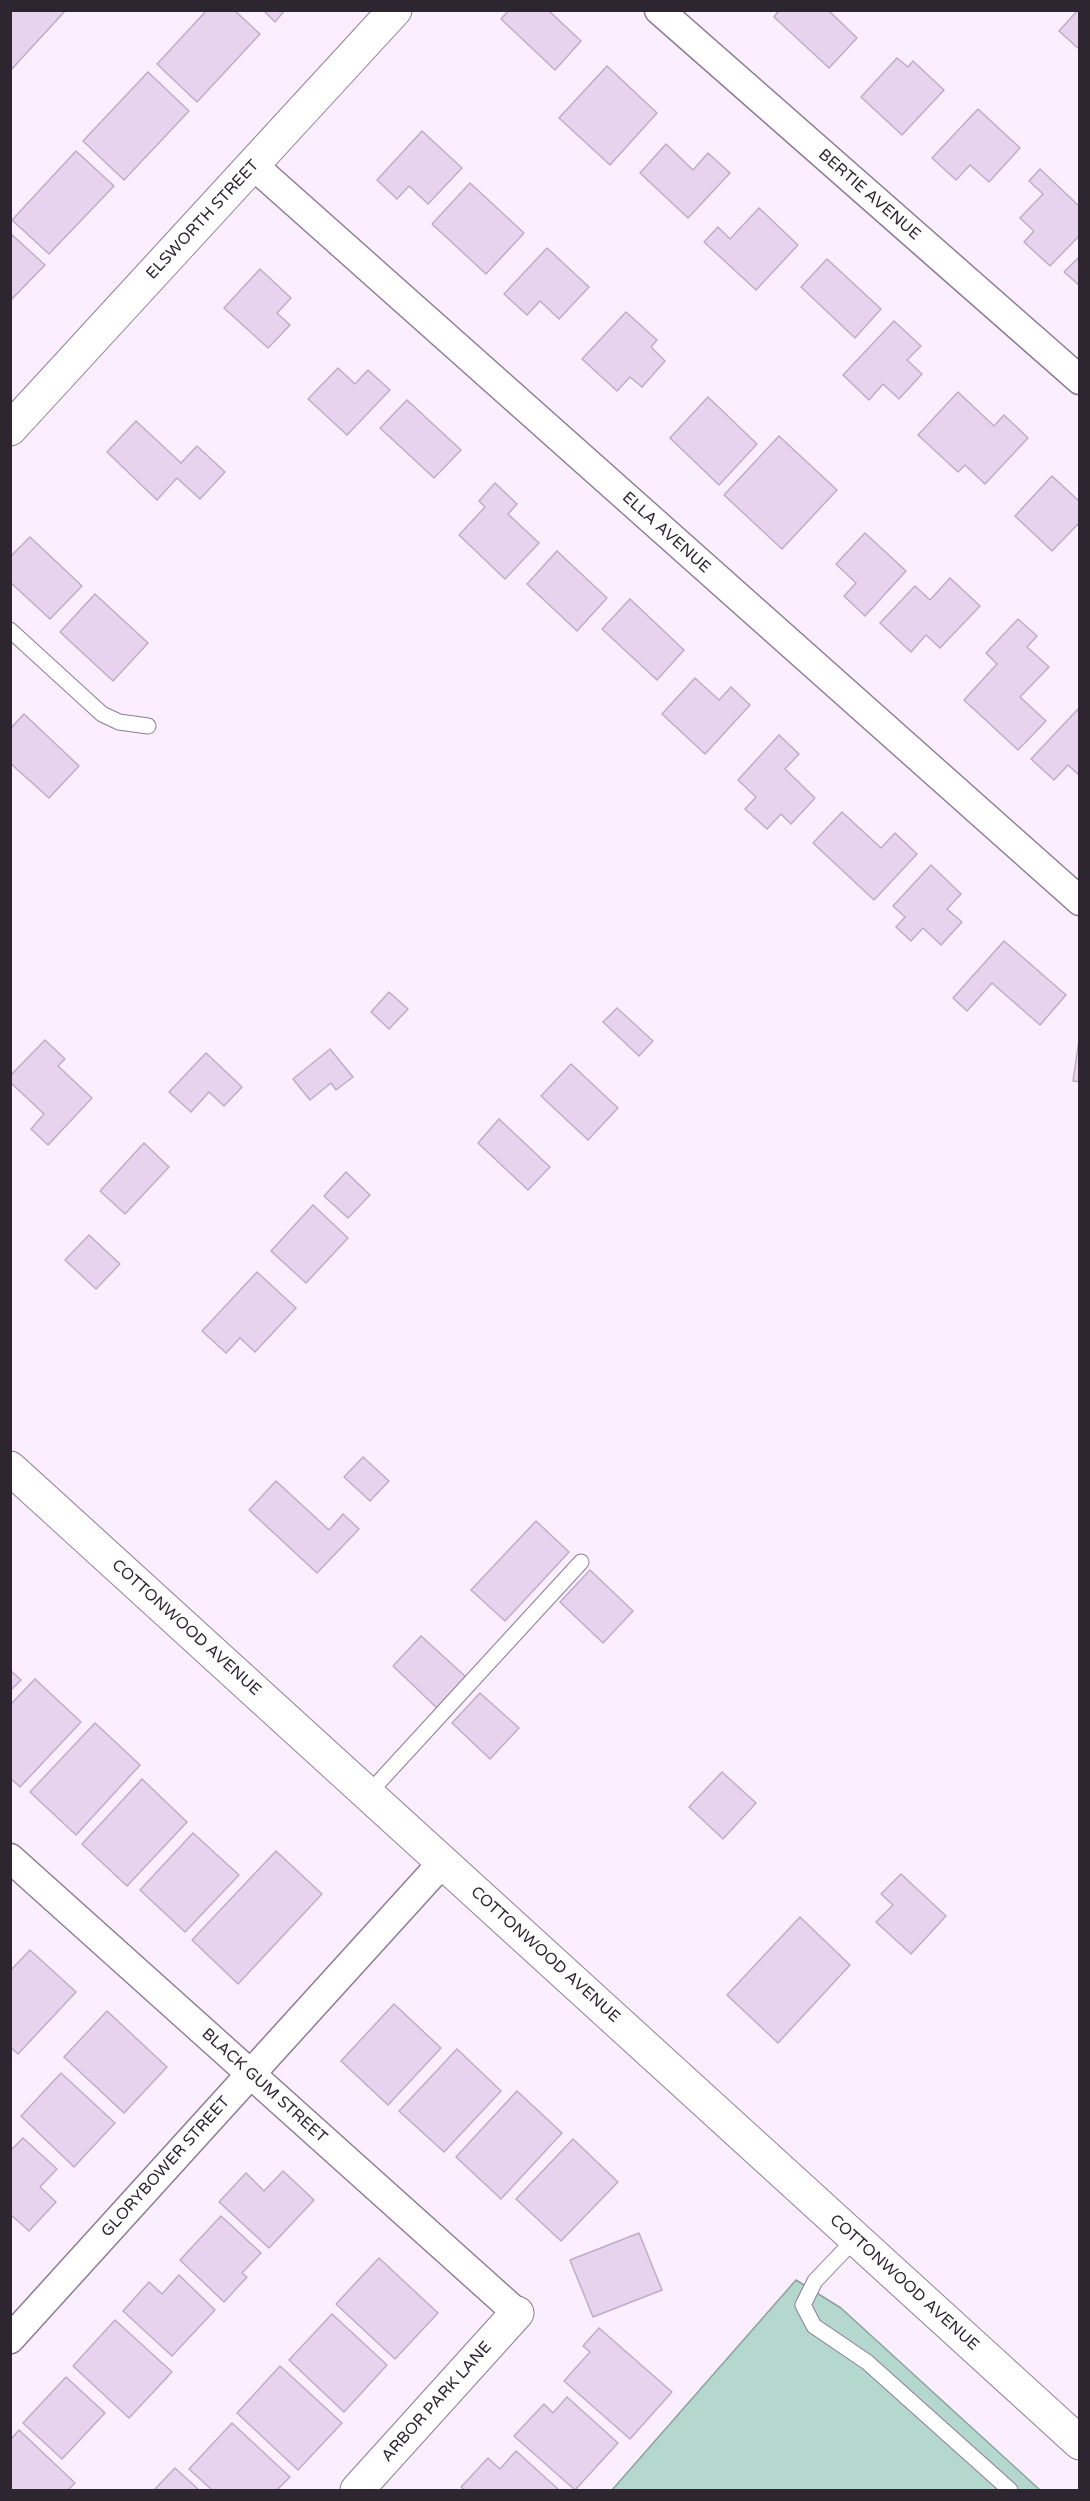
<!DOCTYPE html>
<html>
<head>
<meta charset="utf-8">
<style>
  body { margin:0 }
  #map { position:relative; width:1090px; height:2501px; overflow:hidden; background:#faeeff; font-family:"Varela Round",sans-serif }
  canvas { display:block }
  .frame { position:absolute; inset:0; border:12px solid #2d2530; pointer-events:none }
</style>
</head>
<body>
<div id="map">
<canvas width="1090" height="2501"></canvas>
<div class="frame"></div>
</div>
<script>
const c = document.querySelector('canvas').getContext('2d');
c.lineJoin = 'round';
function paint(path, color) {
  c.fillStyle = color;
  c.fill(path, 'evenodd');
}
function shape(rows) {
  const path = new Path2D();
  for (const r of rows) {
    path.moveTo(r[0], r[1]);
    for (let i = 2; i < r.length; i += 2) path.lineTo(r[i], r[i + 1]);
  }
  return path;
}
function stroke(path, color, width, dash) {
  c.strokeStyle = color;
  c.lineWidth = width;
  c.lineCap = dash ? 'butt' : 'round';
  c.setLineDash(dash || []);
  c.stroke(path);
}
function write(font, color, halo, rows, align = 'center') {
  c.font = font + ' "Varela Round",sans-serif';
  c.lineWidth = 4.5;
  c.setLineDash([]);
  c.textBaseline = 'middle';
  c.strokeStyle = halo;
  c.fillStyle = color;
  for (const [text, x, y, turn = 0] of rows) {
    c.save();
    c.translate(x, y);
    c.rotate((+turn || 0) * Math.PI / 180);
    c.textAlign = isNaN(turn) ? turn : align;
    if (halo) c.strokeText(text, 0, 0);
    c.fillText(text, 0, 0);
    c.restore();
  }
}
const water = shape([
  [796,2280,841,2308,1040,2490,612,2490,796,2280]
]);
const building = shape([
  [10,10,66,10,10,71,10,10],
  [207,10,234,10,260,34,197,102,157,64,207,10],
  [263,10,285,10,275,22,263,10],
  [509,10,548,10,581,41,555,70,501,19,509,10],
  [779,10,828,10,857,38,829,68,774,17,779,10],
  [1078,10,1080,10,1080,50,1059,31,1078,10],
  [897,58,908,67,913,61,944,90,902,135,861,97,897,58],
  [607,66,657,113,610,165,559,118,607,66],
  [148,72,189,111,124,180,83,141,148,72],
  [978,109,1020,148,989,182,970,165,956,180,932,158,978,109],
  [422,131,462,168,428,204,409,186,397,199,377,180,422,131],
  [666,144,693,170,708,153,730,173,688,218,640,173,666,144],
  [76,151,114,186,49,254,12,220,76,151],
  [1040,169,1080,207,1080,235,1050,266,1024,242,1034,231,1020,218,1043,194,1029,181,1040,169],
  [470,183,524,233,486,274,432,224,470,183],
  [759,208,798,245,756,290,704,242,718,227,730,239,759,208],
  [10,233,45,265,10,301,10,233],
  [547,248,589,287,559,319,540,301,527,315,504,294,547,248],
  [1080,256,1080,286,1064,272,1080,256],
  [827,259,881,309,855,338,801,287,827,259],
  [260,269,291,298,277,313,290,325,268,348,224,308,260,269],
  [626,312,657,340,651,347,665,361,642,387,630,377,617,391,582,359,626,312],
  [894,321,921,346,907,360,922,374,899,399,883,384,869,400,843,375,894,321],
  [338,368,355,384,368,370,390,390,347,435,308,399,338,368],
  [958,392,994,426,1004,415,1028,438,985,484,965,465,958,472,918,435,958,392],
  [708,397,757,444,719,485,670,438,708,397],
  [407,400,461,450,434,478,380,428,407,400],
  [136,421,181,463,197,446,225,472,200,499,177,478,157,500,107,452,136,421],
  [779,436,837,490,782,549,724,495,779,436],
  [1052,476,1080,502,1080,522,1052,551,1015,516,1052,476],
  [495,483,517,504,508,514,539,543,505,579,459,535,485,507,479,501,495,483],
  [865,533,906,571,865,616,844,596,856,583,836,564,865,533],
  [30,537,82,586,50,619,10,582,10,557,30,537],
  [557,551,607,598,577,631,527,584,557,551],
  [950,578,980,606,940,648,926,635,911,652,880,623,915,586,930,600,950,578],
  [95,594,148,643,113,681,60,632,95,594],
  [630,599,684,650,657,680,602,629,630,599],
  [1018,619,1037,636,1027,647,1049,667,1020,697,1046,721,1018,750,964,700,997,664,986,653,1018,619],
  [695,678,719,700,731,687,750,705,705,754,662,714,695,678],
  [1079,708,1080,776,1068,765,1054,780,1031,759,1079,708],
  [24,714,79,766,49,798,10,763,10,729,24,714],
  [779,735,799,754,785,769,815,798,791,824,781,814,767,829,745,809,756,797,738,780,779,735],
  [842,812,881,848,895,833,917,854,874,900,813,843,842,812],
  [931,865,961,894,947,909,962,922,941,945,923,928,911,941,896,927,905,917,893,906,931,865],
  [1004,941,1066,995,1040,1025,992,983,967,1011,953,998,1004,941],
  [389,992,408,1009,389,1029,371,1012,389,992],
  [617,1008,653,1041,639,1056,603,1022,617,1008],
  [45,1040,65,1059,58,1066,92,1098,48,1145,31,1129,44,1114,10,1082,10,1076,45,1040],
  [1079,1040,1080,1040,1080,1082,1073,1081,1079,1040],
  [330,1049,353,1077,336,1090,331,1083,310,1100,293,1079,330,1049],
  [206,1053,242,1087,224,1106,209,1092,191,1112,169,1092,206,1053],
  [571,1064,618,1108,588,1140,541,1096,571,1064],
  [499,1119,550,1167,528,1190,478,1143,499,1119],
  [144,1143,169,1167,125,1214,100,1191,144,1143],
  [346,1172,370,1195,348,1218,324,1196,346,1172],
  [313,1205,348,1238,306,1283,271,1251,313,1205],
  [89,1235,120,1264,96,1289,65,1260,89,1235],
  [257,1272,296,1308,255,1352,240,1338,226,1353,202,1331,257,1272],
  [363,1457,389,1481,370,1501,344,1477,363,1457],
  [276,1481,329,1530,343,1514,359,1529,317,1573,249,1510,276,1481],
  [536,1521,569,1552,505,1621,471,1590,536,1521],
  [590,1570,633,1611,603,1643,560,1602,590,1570],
  [421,1636,466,1677,437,1708,393,1666,421,1636],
  [10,1670,21,1680,10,1691,10,1670],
  [35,1679,81,1722,20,1787,10,1778,10,1705,35,1679],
  [480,1693,519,1728,490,1759,452,1723,480,1693],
  [95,1723,140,1765,76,1835,30,1792,95,1723],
  [722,1772,756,1803,723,1839,689,1807,722,1772],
  [142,1779,187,1822,127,1886,82,1844,142,1779],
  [193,1833,239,1875,185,1932,140,1890,193,1833],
  [276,1851,322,1894,238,1984,192,1940,276,1851],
  [901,1874,946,1916,911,1954,876,1922,893,1905,881,1894,901,1874],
  [800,1917,850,1965,778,2043,727,1995,800,1917],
  [30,1950,76,1992,18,2054,10,2047,10,1971,30,1950],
  [394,2004,441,2048,388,2105,341,2061,394,2004],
  [107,2011,167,2067,124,2113,64,2057,107,2011],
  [457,2049,501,2091,444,2152,399,2111,457,2049],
  [61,2073,115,2123,74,2167,21,2116,61,2073],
  [517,2091,562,2133,501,2199,456,2157,517,2091],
  [23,2138,57,2169,40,2187,56,2202,29,2231,10,2214,10,2151,23,2138],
  [573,2139,618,2182,561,2241,516,2199,573,2139],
  [283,2171,314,2200,269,2248,219,2202,246,2173,264,2191,283,2171],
  [221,2216,261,2253,242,2273,247,2277,224,2302,180,2260,221,2216],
  [639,2233,662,2290,593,2317,570,2260,639,2233],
  [379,2258,438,2313,395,2359,336,2304,379,2258],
  [179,2275,215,2310,172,2356,123,2311,149,2282,162,2294,179,2275],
  [332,2314,387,2365,344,2412,289,2360,332,2314],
  [115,2320,172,2372,129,2418,73,2366,115,2320],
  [599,2328,672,2392,630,2439,564,2381,590,2352,583,2346,599,2328],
  [280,2366,342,2423,298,2470,237,2413,280,2366],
  [66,2377,105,2413,62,2459,23,2423,66,2377],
  [567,2397,618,2443,575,2490,514,2436,544,2404,553,2413,567,2397],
  [232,2423,290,2477,277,2490,212,2490,189,2469,232,2423],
  [19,2430,75,2483,68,2490,10,2490,10,2440,19,2430],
  [516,2451,559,2490,465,2490,461,2487,488,2458,500,2469,516,2451],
  [175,2468,199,2490,154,2490,175,2468]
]);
const lane = shape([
  [10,630,102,714,119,722,148,726],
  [368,1794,581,1562],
  [855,2239,815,2281,803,2305,814,2326,867,2362,1010,2490]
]);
const street = shape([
  [659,10,1080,380],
  [253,165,1080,901],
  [10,1858,517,2313],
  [10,2339,443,1862]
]);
const secondary = shape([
  [10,429,395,10],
  [10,1468,1080,2443],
  [357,2490,517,2313]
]);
const streetNames = [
  ["BERTIE AVENUE",869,195,41],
  ["ELSWORTH STREET",203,220,-47],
  ["ELLA AVENUE",666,533,42],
  ["COTTONWOOD AVENUE",186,1628,42],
  ["COTTONWOOD AVENUE",545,1955,42],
  ["BLACK GUM STREET",264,2086,42],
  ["GLORYBOWER STREET",166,2167,-48],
  ["COTTONWOOD AVENUE",904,2283,42],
  ["ARBOR PARK LANE",437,2402,-48]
];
paint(water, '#b5d8ce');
stroke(water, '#8ca29f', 1.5);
paint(building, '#e8d3ef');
stroke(building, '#c0acc7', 1.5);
stroke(lane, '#8e7b95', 17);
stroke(street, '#8e7b95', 31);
stroke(secondary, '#8e7b95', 35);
stroke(lane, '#fff', 15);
stroke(street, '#fff', 28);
stroke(secondary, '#fff', 33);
write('16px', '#2d2530', '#fff', streetNames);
</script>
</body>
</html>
